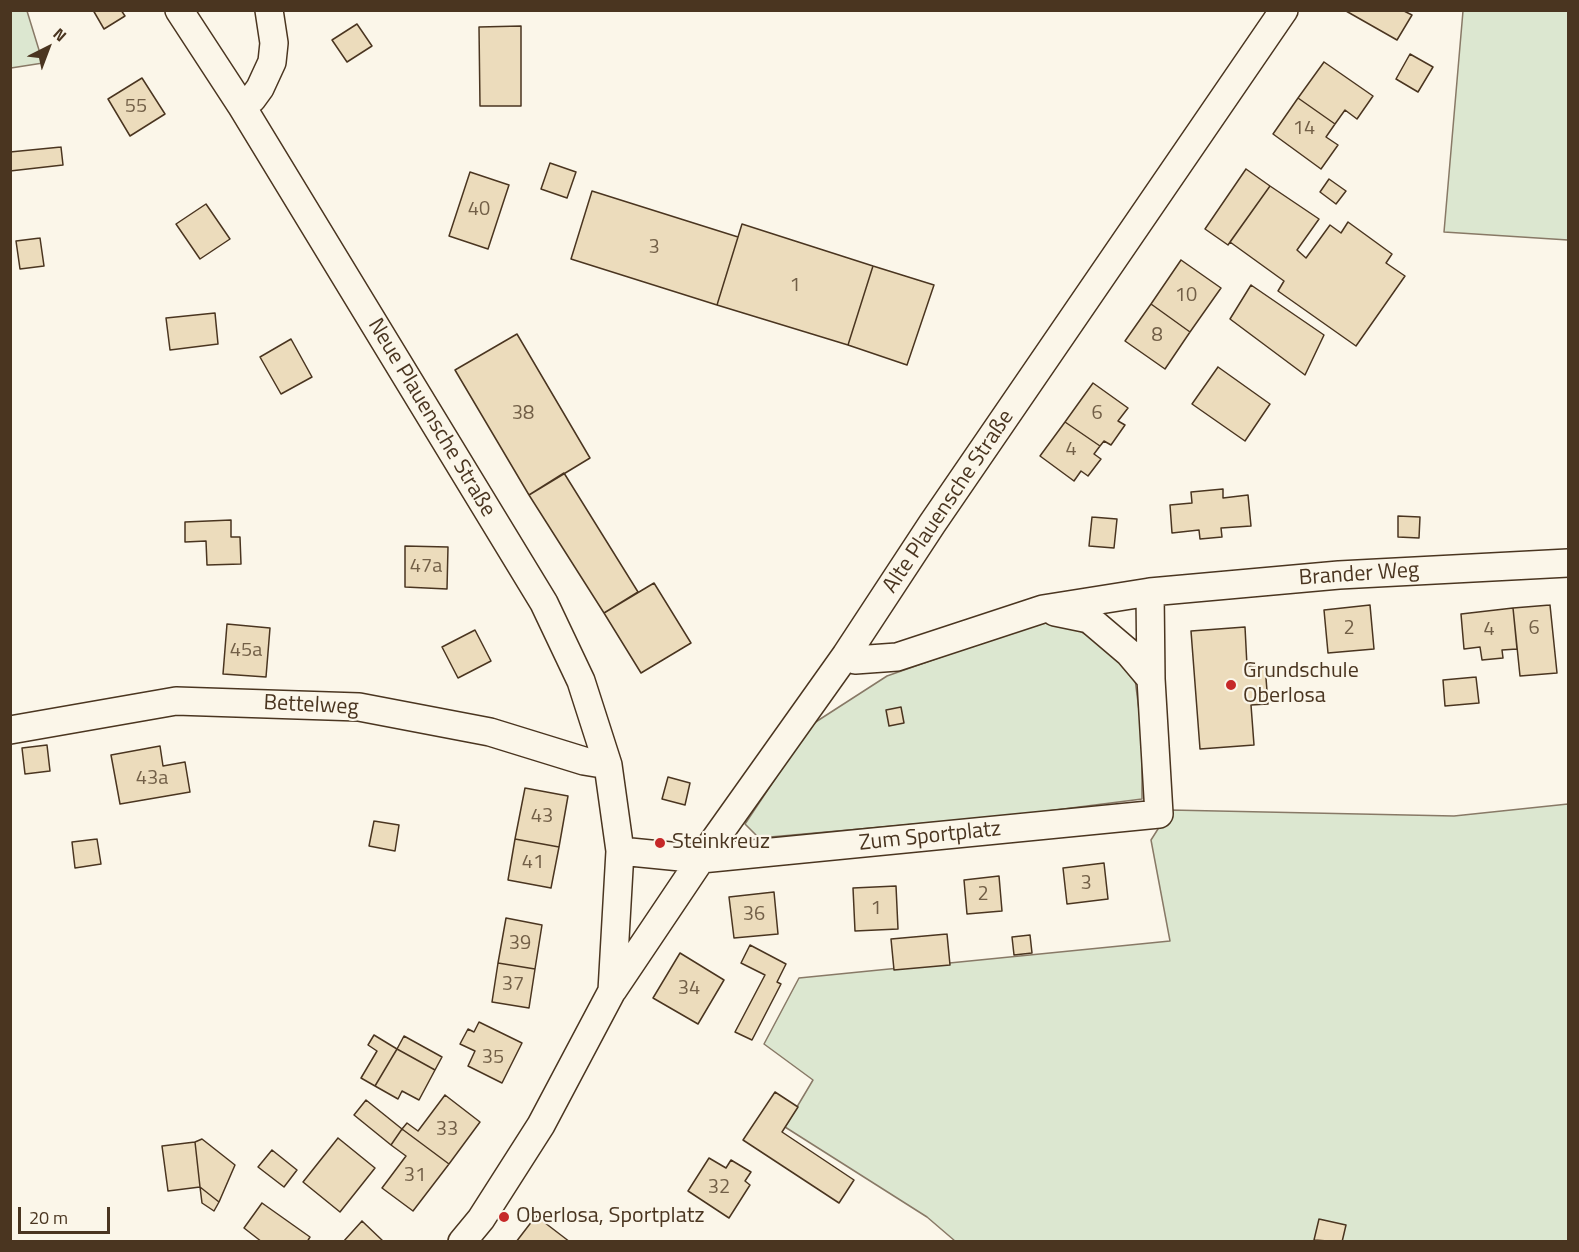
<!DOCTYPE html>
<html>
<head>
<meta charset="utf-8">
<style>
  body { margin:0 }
  #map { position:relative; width:1579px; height:1252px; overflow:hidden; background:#fbf6e9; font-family:"Titillium Web",sans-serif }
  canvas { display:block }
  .frame { position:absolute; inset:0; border:12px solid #4a3520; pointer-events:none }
  .north { position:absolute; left:18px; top:18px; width:60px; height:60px; -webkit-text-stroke:4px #fbf6e9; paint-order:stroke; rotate:42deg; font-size:16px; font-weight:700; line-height:24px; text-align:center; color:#4a3520 }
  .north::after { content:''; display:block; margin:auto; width:21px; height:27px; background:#4a3520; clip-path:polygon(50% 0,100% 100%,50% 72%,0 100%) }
  .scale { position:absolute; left:18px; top:1207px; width:92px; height:27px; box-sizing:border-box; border:3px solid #4a3520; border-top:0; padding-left:8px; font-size:18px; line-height:21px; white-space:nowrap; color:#4a3520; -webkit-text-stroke:4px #fbf6e9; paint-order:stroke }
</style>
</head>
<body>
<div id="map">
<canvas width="1579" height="1252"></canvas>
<div class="frame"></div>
<div class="north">N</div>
<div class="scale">20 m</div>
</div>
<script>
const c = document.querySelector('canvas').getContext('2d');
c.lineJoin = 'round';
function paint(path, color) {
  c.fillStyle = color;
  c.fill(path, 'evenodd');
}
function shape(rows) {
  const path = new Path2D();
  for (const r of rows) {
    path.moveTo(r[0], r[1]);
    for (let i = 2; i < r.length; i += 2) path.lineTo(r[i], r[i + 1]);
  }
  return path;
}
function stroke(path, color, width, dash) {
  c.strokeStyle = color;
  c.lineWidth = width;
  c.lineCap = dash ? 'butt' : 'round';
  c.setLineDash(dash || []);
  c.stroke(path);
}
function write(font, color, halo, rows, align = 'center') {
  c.font = font + ' "Titillium Web",sans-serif';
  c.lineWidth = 4.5;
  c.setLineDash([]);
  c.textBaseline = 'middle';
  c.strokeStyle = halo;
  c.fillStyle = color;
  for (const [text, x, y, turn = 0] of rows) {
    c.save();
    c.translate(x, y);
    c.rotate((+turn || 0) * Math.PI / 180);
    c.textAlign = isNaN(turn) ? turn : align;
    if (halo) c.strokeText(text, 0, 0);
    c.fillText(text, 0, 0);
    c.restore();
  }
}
const green = shape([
  [10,11,27,11,43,63,11,68,10,11],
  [1463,11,1568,11,1568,240,1444,232,1463,11],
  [1062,621,1110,648,1135,679,1142,734,1142,799,1016,815,759,838,745,824,811,725,887,676,1035,624,1062,621],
  [1568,804,1568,1241,955,1241,927,1217,785,1127,813,1080,764,1044,799,978,1170,941,1151,840,1170,810,1454,816,1568,804]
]);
const building = shape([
  [93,10,121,10,125,16,104,29,93,10],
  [1402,10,1412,15,1397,40,1346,11,1402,10],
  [357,24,372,46,347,62,332,40,357,24],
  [521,26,521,106,480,106,479,27,521,26],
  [1410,54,1433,67,1418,92,1396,79,1410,54],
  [1324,62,1373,96,1357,119,1345,110,1335,124,1298,98,1324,62],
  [142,78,165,114,130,136,108,99,142,78],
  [1298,98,1335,124,1326,137,1338,145,1321,169,1273,134,1298,98],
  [61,147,63,165,10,171,10,152,61,147],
  [550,163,576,172,567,198,541,189,550,163],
  [1246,169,1270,186,1228,245,1205,229,1246,169],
  [470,172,509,185,488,249,449,236,470,172],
  [1329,179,1346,191,1336,204,1320,192,1329,179],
  [1270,186,1319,219,1297,250,1306,258,1330,225,1341,233,1348,222,1392,254,1386,263,1405,276,1356,346,1278,291,1284,281,1230,242,1270,186],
  [592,191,738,237,717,305,571,259,592,191],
  [206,204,230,239,200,259,176,224,206,204],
  [742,224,873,266,848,345,717,305,742,224],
  [40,238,44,266,20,269,16,241,40,238],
  [1181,260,1221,288,1190,332,1151,304,1181,260],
  [873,266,934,285,907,365,848,345,873,266],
  [1251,285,1324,335,1305,375,1230,319,1251,285],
  [1151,304,1190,332,1165,369,1125,341,1151,304],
  [215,313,218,344,170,350,166,318,215,313],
  [517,334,590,458,529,495,455,370,517,334],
  [291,339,312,377,281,394,260,357,291,339],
  [1218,367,1270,404,1245,441,1192,404,1218,367],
  [1093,383,1128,408,1118,421,1125,425,1111,445,1104,441,1100,446,1065,422,1093,383],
  [1065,422,1100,446,1094,454,1101,459,1088,476,1081,471,1074,481,1040,456,1065,422],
  [564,473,638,592,604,613,529,495,564,473],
  [1223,489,1223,498,1248,495,1251,526,1221,528,1222,537,1200,539,1199,530,1172,533,1170,505,1192,503,1191,492,1223,489],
  [1398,516,1420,517,1419,538,1398,537,1398,516],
  [1092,517,1117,519,1114,548,1089,546,1092,517],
  [231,520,231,537,240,537,241,564,207,565,206,541,185,542,185,522,231,520],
  [405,546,448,547,447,589,405,587,405,546],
  [654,583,691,643,641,673,604,613,654,583],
  [1370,605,1374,649,1328,653,1324,610,1370,605],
  [1550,605,1557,673,1520,676,1513,608,1550,605],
  [1513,608,1517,649,1502,650,1503,658,1482,660,1480,647,1464,649,1461,614,1513,608],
  [227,624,270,628,266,677,223,674,227,624],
  [1245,627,1247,666,1265,665,1268,704,1251,705,1254,745,1200,749,1191,631,1245,627],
  [475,630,491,661,458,678,442,647,475,630],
  [1476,677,1479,703,1445,706,1443,680,1476,677],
  [901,707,904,723,889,726,886,710,901,707],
  [47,745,50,771,25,774,22,748,47,745],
  [160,746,163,766,185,762,190,792,120,804,111,755,160,746],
  [668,777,690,783,685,805,662,799,668,777],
  [525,788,568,796,559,847,515,839,525,788],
  [374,821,399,825,395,851,369,846,374,821],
  [97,839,101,864,75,868,72,842,97,839],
  [515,839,559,847,551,888,508,880,515,839],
  [1104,863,1108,899,1067,904,1063,868,1104,863],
  [999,876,1002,911,967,914,964,880,999,876],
  [896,886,898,929,855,931,853,888,896,886],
  [774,892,778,934,734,938,729,897,774,892],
  [506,918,542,925,535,969,498,963,506,918],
  [947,934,950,965,894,970,891,939,947,934],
  [1030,935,1032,953,1014,955,1012,937,1030,935],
  [750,945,786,964,777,982,781,984,752,1040,735,1032,765,975,741,963,750,945],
  [680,953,724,980,698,1024,653,998,680,953],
  [498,963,535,969,529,1008,492,1002,498,963],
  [479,1022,522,1043,502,1083,468,1066,475,1051,460,1044,468,1029,474,1032,479,1022],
  [374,1035,397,1049,375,1086,361,1078,377,1051,368,1045,374,1035],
  [404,1036,442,1057,435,1070,397,1049,404,1036],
  [397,1049,435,1070,419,1100,402,1091,398,1099,375,1086,397,1049],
  [775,1092,798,1107,782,1132,854,1180,839,1203,743,1140,775,1092],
  [445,1095,480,1122,449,1164,402,1129,407,1123,418,1131,445,1095],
  [366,1100,402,1129,391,1145,354,1115,366,1100],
  [402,1129,449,1164,413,1211,382,1188,406,1156,391,1145,402,1129],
  [338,1138,375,1168,340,1212,303,1182,338,1138],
  [202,1139,235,1165,219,1202,200,1187,195,1142,202,1139],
  [195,1142,200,1187,168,1191,162,1146,195,1142],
  [272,1150,297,1170,284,1187,258,1167,272,1150],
  [709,1158,726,1168,731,1160,751,1172,745,1181,750,1185,729,1218,688,1191,709,1158],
  [200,1187,219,1202,214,1211,202,1203,200,1187],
  [262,1203,310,1237,307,1242,262,1242,244,1228,262,1203],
  [536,1216,570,1242,516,1242,536,1216],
  [1319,1219,1346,1225,1342,1242,1314,1240,1319,1219],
  [362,1221,384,1242,343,1242,362,1221]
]);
const street = shape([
  [179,10,241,105,544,603,581,681,608,765,620,851,612,991,541,1125,481,1219,462,1242],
  [241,105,252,99,260,88,272,62,274,43,269,10],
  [1055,612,1089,619,1129,653,1151,679],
  [846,655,855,660,897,657,1043,609,1150,592,1339,575,1568,563],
  [10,730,176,701,359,707,490,732,584,761,608,765],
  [620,851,701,859,1159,814,1151,679,1150,592],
  [613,990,701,859,846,655,932,524,1284,10]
]);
const markers = [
  [1231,685,6,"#c62828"],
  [660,843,6,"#c62828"],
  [504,1217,6,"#c62828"]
];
const numberNames = [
  ["55",136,107],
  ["14",1304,129],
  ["40",479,210],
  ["3",654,248],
  ["1",795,286],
  ["10",1186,296],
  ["8",1157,336],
  ["38",523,414],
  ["6",1097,414],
  ["4",1071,450],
  ["47a",426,567],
  ["2",1349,629],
  ["6",1534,629],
  ["4",1489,630],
  ["45a",246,651],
  ["43a",152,779],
  ["43",542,817],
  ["41",533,863],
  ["3",1086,884],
  ["2",983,895],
  ["1",876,909],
  ["36",754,915],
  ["39",520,944],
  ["37",513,985],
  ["34",689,989],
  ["35",493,1058],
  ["33",447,1130],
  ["31",415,1176],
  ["32",719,1188]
];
const streetNames = [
  ["Neue Plauensche Straße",431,418,59],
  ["Alte Plauensche Straße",949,502,-56],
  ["Brander Weg",1359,575,-4],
  ["Bettelweg",311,706,3],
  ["Zum Sportplatz",930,837,-6]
];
const poiNames = [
  ["Grundschule",1243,672],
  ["Oberlosa",1243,697],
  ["Steinkreuz",672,843],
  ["Oberlosa, Sportplatz",516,1217]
];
paint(green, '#dce7d0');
stroke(green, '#887966', 1.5);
paint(building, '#ecdcbc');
stroke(building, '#4a3520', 1.5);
stroke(street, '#4a3520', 30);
stroke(street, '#fbf6e9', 27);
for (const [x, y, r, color] of markers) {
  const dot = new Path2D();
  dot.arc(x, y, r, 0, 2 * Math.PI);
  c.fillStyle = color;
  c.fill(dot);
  stroke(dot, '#fbf6e9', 2);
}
write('20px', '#725f47', null, numberNames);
write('22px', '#4a3520', '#fbf6e9', streetNames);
write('22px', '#4a3520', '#fbf6e9', poiNames, 'left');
</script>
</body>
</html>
